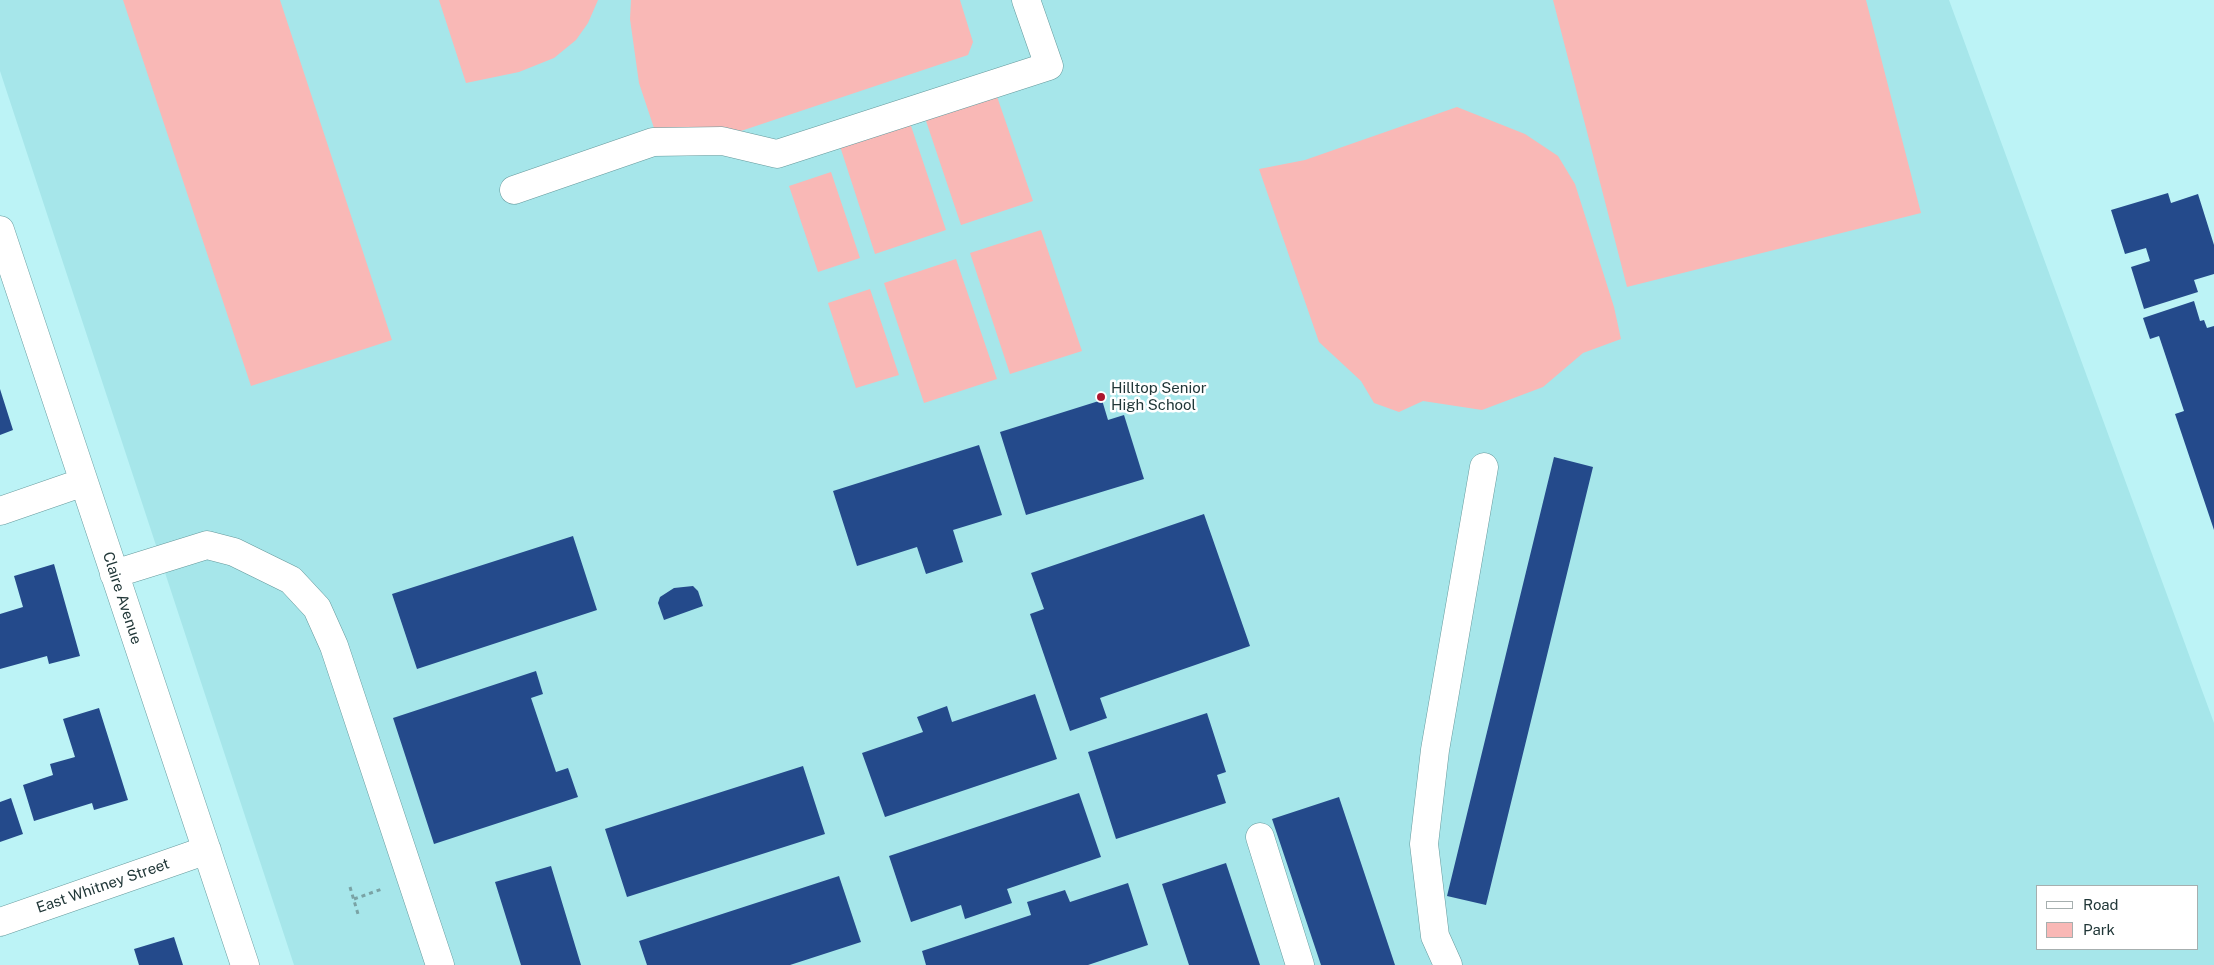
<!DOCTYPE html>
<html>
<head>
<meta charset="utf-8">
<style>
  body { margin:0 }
  #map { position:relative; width:2214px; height:965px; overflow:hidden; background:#bcf3f6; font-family:"Public Sans",sans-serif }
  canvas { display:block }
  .legend { position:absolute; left:2036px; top:885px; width:162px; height:65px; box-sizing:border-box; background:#fff; border:1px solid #a6afaf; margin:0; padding:6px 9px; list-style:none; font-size:15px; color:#213738 }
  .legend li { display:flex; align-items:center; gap:10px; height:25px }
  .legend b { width:25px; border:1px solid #a6afaf }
</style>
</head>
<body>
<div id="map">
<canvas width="2214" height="965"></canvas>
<ul class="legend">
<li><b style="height:6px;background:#fff"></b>Road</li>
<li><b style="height:14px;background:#f9b8b6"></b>Park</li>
</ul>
</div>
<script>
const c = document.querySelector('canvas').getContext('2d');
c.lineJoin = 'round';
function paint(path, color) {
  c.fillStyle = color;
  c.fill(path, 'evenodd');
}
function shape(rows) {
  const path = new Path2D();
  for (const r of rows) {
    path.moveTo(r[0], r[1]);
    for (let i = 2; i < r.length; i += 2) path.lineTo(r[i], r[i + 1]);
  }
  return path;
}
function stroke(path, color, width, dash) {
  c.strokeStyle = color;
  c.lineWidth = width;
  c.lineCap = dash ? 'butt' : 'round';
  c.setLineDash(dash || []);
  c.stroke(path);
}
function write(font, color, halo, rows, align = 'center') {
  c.font = font + ' "Public Sans",sans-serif';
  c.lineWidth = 5;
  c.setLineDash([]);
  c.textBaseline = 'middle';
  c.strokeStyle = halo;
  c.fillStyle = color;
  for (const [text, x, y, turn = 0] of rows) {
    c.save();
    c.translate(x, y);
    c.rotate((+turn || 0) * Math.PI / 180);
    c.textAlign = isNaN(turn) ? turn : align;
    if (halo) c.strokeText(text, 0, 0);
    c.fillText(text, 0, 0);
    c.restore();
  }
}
const built = shape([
  [0,0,1949,0,2214,723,2214,965,294,965,0,71],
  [2038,886,2198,886,2198,949,2038,949]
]);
const green = shape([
  [123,0,280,0,392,340,251,386],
  [439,0,598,0,588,23,576,40,554,58,519,72,466,83],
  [631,0,960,0,973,42,968,55,729,135,656,134,639,83,630,19],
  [1553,0,1866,0,1921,213,1627,287],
  [992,82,1033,201,961,225,921,106],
  [1457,107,1525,134,1558,156,1575,184,1614,307,1621,339,1583,353,1543,387,1482,410,1423,401,1399,412,1374,403,1361,381,1319,342,1259,169,1305,160],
  [906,111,946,230,875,254,836,134],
  [831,172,860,258,818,272,789,186],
  [1041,230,1082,351,1010,374,970,253],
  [956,259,997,379,924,403,884,283],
  [870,289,899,375,856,388,828,303]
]);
const building = shape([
  [2168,193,2171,203,2198,194,2214,245,2214,274,2194,280,2198,292,2144,309,2131,267,2150,261,2146,248,2125,254,2111,210],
  [2194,301,2200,321,2204,320,2207,328,2214,326,2214,530,2175,414,2184,411,2159,336,2150,339,2143,318],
  [0,389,13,430,0,435],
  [1102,400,1108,420,1124,415,1144,479,1026,515,1000,432],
  [979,445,1002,515,953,530,963,562,926,574,917,547,857,566,833,491],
  [1554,457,1593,467,1486,905,1447,896],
  [1204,514,1250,646,1100,698,1107,718,1070,731,1030,614,1044,609,1031,573],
  [573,536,597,610,417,669,392,594],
  [54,564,80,656,49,664,47,656,0,669,0,614,23,607,14,576],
  [693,586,698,591,703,606,664,620,658,603,660,597,674,588],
  [536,671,543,694,531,698,556,772,568,768,578,797,434,844,393,718],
  [1035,694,1057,759,885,817,862,753,923,732,917,717,947,706,952,722],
  [99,708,128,800,94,810,92,803,34,821,23,785,53,775,50,764,75,757,63,719],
  [1207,713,1226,772,1217,775,1226,803,1116,839,1088,752],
  [803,766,825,834,627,897,605,829],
  [1079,793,1101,857,1007,889,1012,903,965,919,961,905,911,922,889,856],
  [1339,797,1395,965,1321,965,1272,819],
  [11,798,23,834,0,842,0,802],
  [1226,863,1260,965,1189,965,1162,884],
  [551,866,581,965,521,965,495,882],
  [839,876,861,942,790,965,647,965,639,941],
  [1128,883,1148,945,1088,965,926,965,922,951,1031,915,1027,902,1065,890,1070,902],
  [174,937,183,965,139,965,134,949]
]);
const path = shape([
  [350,887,358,914],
  [354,899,382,889]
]);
const minor = shape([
  [514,190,653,142,722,141,777,154,1049,66,1026,0],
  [0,230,245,965],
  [0,511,84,482],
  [114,574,207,545,234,552,291,580,317,608,334,646,440,965],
  [1260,837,1300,965],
  [0,922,207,850],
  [1448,965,1435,936,1424,844,1435,750,1484,467]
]);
const markers = [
  [1101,397,5,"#ac172f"]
];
const poiNames = [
  ["Hilltop Senior",1111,388],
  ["High School",1111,405]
];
const streetNames = [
  ["Claire Avenue",122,598,72],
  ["East Whitney Street",103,886,-19]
];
paint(built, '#a6e6ea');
paint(green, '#f9b8b6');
paint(building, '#244a8b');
stroke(minor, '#65999c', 29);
stroke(path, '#7aa3a5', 3, [4, 4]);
stroke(minor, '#fff', 28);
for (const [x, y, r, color] of markers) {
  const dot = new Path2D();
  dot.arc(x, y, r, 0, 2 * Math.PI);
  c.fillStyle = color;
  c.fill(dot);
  stroke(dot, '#fff', 2);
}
write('15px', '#213738', '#fff', poiNames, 'left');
write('15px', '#213738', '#fff', streetNames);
</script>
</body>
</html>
